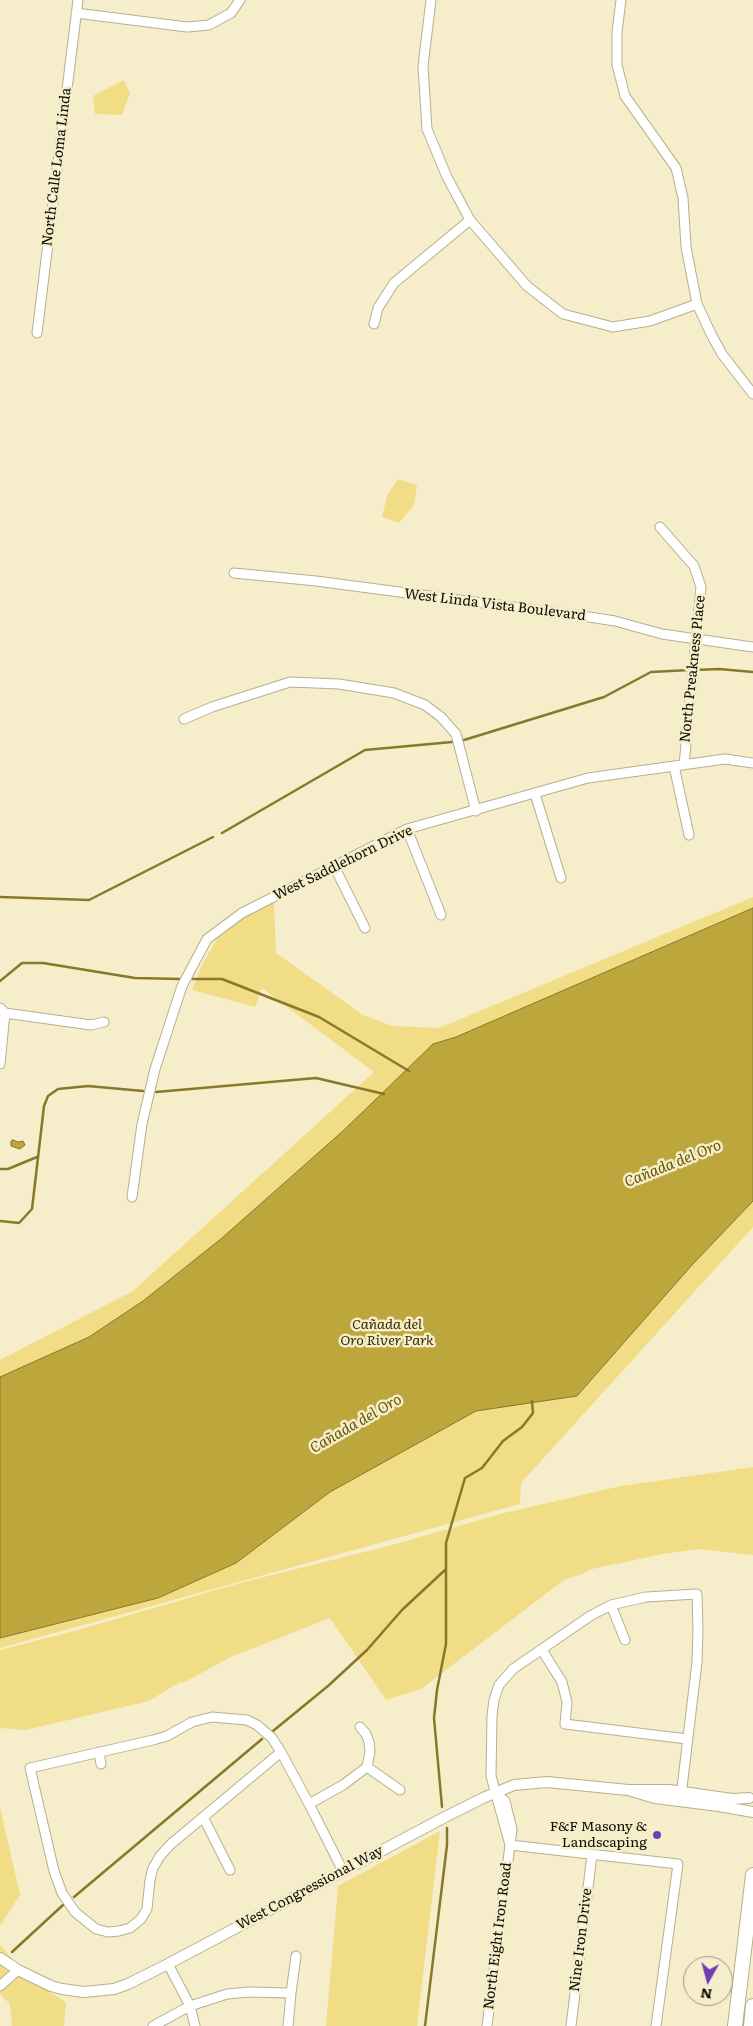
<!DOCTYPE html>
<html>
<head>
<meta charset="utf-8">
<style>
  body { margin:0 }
  #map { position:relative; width:753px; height:2026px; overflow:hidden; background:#f6eecb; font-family:Literata,serif }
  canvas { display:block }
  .north { position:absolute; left:683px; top:1956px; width:50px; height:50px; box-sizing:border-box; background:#f6eecb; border:1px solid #99947b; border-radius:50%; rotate:187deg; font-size:14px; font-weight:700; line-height:20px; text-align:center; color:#0e0c02 }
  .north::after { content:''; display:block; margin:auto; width:18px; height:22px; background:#6e3eb5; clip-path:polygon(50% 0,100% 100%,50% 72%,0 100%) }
</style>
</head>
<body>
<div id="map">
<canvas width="753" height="2026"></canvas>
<div class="north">N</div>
</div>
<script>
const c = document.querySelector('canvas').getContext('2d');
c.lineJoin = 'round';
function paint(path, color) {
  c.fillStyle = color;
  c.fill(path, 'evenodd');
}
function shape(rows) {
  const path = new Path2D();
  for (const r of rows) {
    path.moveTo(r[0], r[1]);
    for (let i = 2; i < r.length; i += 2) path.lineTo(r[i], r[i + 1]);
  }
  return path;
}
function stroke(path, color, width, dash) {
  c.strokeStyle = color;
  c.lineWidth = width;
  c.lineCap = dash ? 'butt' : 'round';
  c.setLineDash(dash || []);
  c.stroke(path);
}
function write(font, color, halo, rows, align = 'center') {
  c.font = font + ' Literata,serif';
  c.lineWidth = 5;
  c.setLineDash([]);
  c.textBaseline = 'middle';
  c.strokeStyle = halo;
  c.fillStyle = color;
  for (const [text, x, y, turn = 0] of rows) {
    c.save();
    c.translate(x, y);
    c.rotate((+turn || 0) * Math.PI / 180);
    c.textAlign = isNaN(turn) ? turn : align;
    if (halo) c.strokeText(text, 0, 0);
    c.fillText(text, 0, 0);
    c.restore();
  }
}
const green = shape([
  [124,80,130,93,122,115,95,114,93,96],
  [398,479,417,485,414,505,399,523,382,517,387,496],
  [753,897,753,1227,521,1483,520,1504,0,1648,0,1360,133,1291,374,1072,262,988,255,1007,192,990,203,963,217,939,248,914,274,901,276,953,363,1015,392,1026,439,1028],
  [753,1467,753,1555,699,1549,663,1554,592,1569,582,1574,564,1580,421,1689,386,1700,330,1618,231,1657,183,1683,180,1682,149,1701,26,1730,0,1728,0,1650,78,1630,240,1583,388,1546,504,1513,621,1486],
  [0,1807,20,1895,0,1926],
  [440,1831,417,2026,326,2026,338,1886],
  [0,1945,29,1979,64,2001,66,2003,64,2026,12,2026,10,2004,0,1994]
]);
const water = shape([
  [753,908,753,1201,692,1265,577,1396,476,1411,330,1492,236,1563,158,1598,0,1638,0,1377,89,1337,143,1301,222,1238,344,1130,433,1044,456,1037,753,908],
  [13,1140,18,1142,23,1141,25,1145,20,1149,11,1146,11,1141,13,1140]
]);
const stream = shape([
  [695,670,719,669,753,672],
  [464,740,604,697,651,672,690,670],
  [222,833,365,750,452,742],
  [0,897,89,900,213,837],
  [193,979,222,979,319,1017,409,1071],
  [0,981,22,963,43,963,135,978,180,979],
  [156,1092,316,1078,384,1094],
  [0,1169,8,1169,37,1157],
  [0,1221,19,1223,32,1209,44,1106,48,1096,58,1089,88,1086,143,1091],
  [273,1731,328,1686,367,1650,402,1610,445,1570],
  [442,1807,434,1718,437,1690,446,1644,446,1543,465,1478,482,1468,503,1441,522,1427,533,1413,532,1401],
  [74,1897,262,1739],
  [12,1952,63,1905],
  [425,2026,447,1845,447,1828]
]);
const minor = shape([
  [431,0,423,66,427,129,447,177,470,220,527,286,563,314,613,327,650,321,697,304],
  [621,0,617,32,617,65,625,96,676,168,683,198,686,247,697,304,711,334,722,354,753,394],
  [76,13,187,27,209,25,231,13,240,0],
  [374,324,378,308,394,283,470,220],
  [37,333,78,0],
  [660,527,694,566,701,587,684,765],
  [234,573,316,581,589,617,615,621,662,634,753,647],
  [184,719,212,707,290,682,339,684,394,693,425,705,441,717,456,734,476,811],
  [674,766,689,835],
  [535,794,561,878],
  [407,829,441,915],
  [334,866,365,928],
  [0,1008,5,1013,0,1064],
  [5,1013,91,1025,104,1022],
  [132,1197,142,1124,155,1069,182,986,207,939,242,913,407,829,588,778,725,759,753,763],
  [611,1605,625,1640],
  [542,1650,562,1682,567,1702,565,1724,687,1739],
  [99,1752,101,1764],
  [281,1752,171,1844,160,1856,153,1868,150,1880,147,1909,141,1919,130,1928,119,1931,108,1932,96,1929,75,1912,62,1893,54,1871,30,1768,153,1740,167,1736,192,1722,212,1717,247,1720,257,1725,272,1738,281,1752,309,1804,343,1871],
  [367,1767,400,1790],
  [309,1804,343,1785,367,1767,370,1752,369,1742,366,1734,360,1727],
  [203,1817,230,1870],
  [510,1845,491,1776,492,1716,494,1700,499,1685,513,1669,590,1616,611,1605,646,1597,697,1594,698,1630,697,1662,681,1796],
  [510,1845,678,1864,656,2026],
  [168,1964,190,2006,195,2026],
  [0,1986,18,1970],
  [153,2026,190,2006,227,1994,249,1992,291,1993],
  [288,2026,291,1993,296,1956],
  [487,2026,512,1829,505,1801,495,1793],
  [571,2026,592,1855]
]);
const tertiary = shape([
  [631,1791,655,1798,719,1806,753,1812],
  [0,1958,18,1970,51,1986,62,1989,84,1992,114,1989,128,1984,168,1964,445,1817,483,1798,514,1785,547,1782,628,1790,669,1790,732,1799,749,1798]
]);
const primary = shape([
  [735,2026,753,1875],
  [751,2026,753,2006]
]);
const markers = [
  [657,1835,5,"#6e3eb5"]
];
const streetNames = [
  ["North Calle Loma Linda",57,167,-83],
  ["West Linda Vista Boulevard",495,605,7],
  ["North Preakness Place",693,669,-84],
  ["West Saddlehorn Drive",343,863,-26],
  ["West Congressional Way",310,1888,-28],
  ["North Eight Iron Road",498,1936,-83],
  ["Nine Iron Drive",581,1940,-83]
];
const parkNames = [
  ["Cañada del",387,1325],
  ["Oro River Park",387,1341]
];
const poiNames = [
  ["F&F Masony &",647,1827],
  ["Landscaping",647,1843]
];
const waterNames = [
  ["Cañada del Oro",673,1164,-22],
  ["Cañada del Oro",356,1424,-30]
];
paint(green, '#f0dd86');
paint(water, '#bda73d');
stroke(water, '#88782b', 1);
stroke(stream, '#88782b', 2.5);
stroke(minor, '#b7af8e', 11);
stroke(tertiary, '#b7af8e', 12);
stroke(primary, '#b7af8e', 16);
stroke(minor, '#fff', 9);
stroke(tertiary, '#fff', 10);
stroke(primary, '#fff', 14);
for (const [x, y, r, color] of markers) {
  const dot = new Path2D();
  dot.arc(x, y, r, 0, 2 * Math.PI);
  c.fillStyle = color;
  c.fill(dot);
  stroke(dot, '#f6eecb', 2);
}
write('14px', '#0e0c02', '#f6eecb', streetNames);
write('italic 14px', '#352c00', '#f6eecb', parkNames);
write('14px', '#0e0c02', '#f6eecb', poiNames, 'right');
write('italic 15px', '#665701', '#f6eecb', waterNames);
</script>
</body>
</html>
